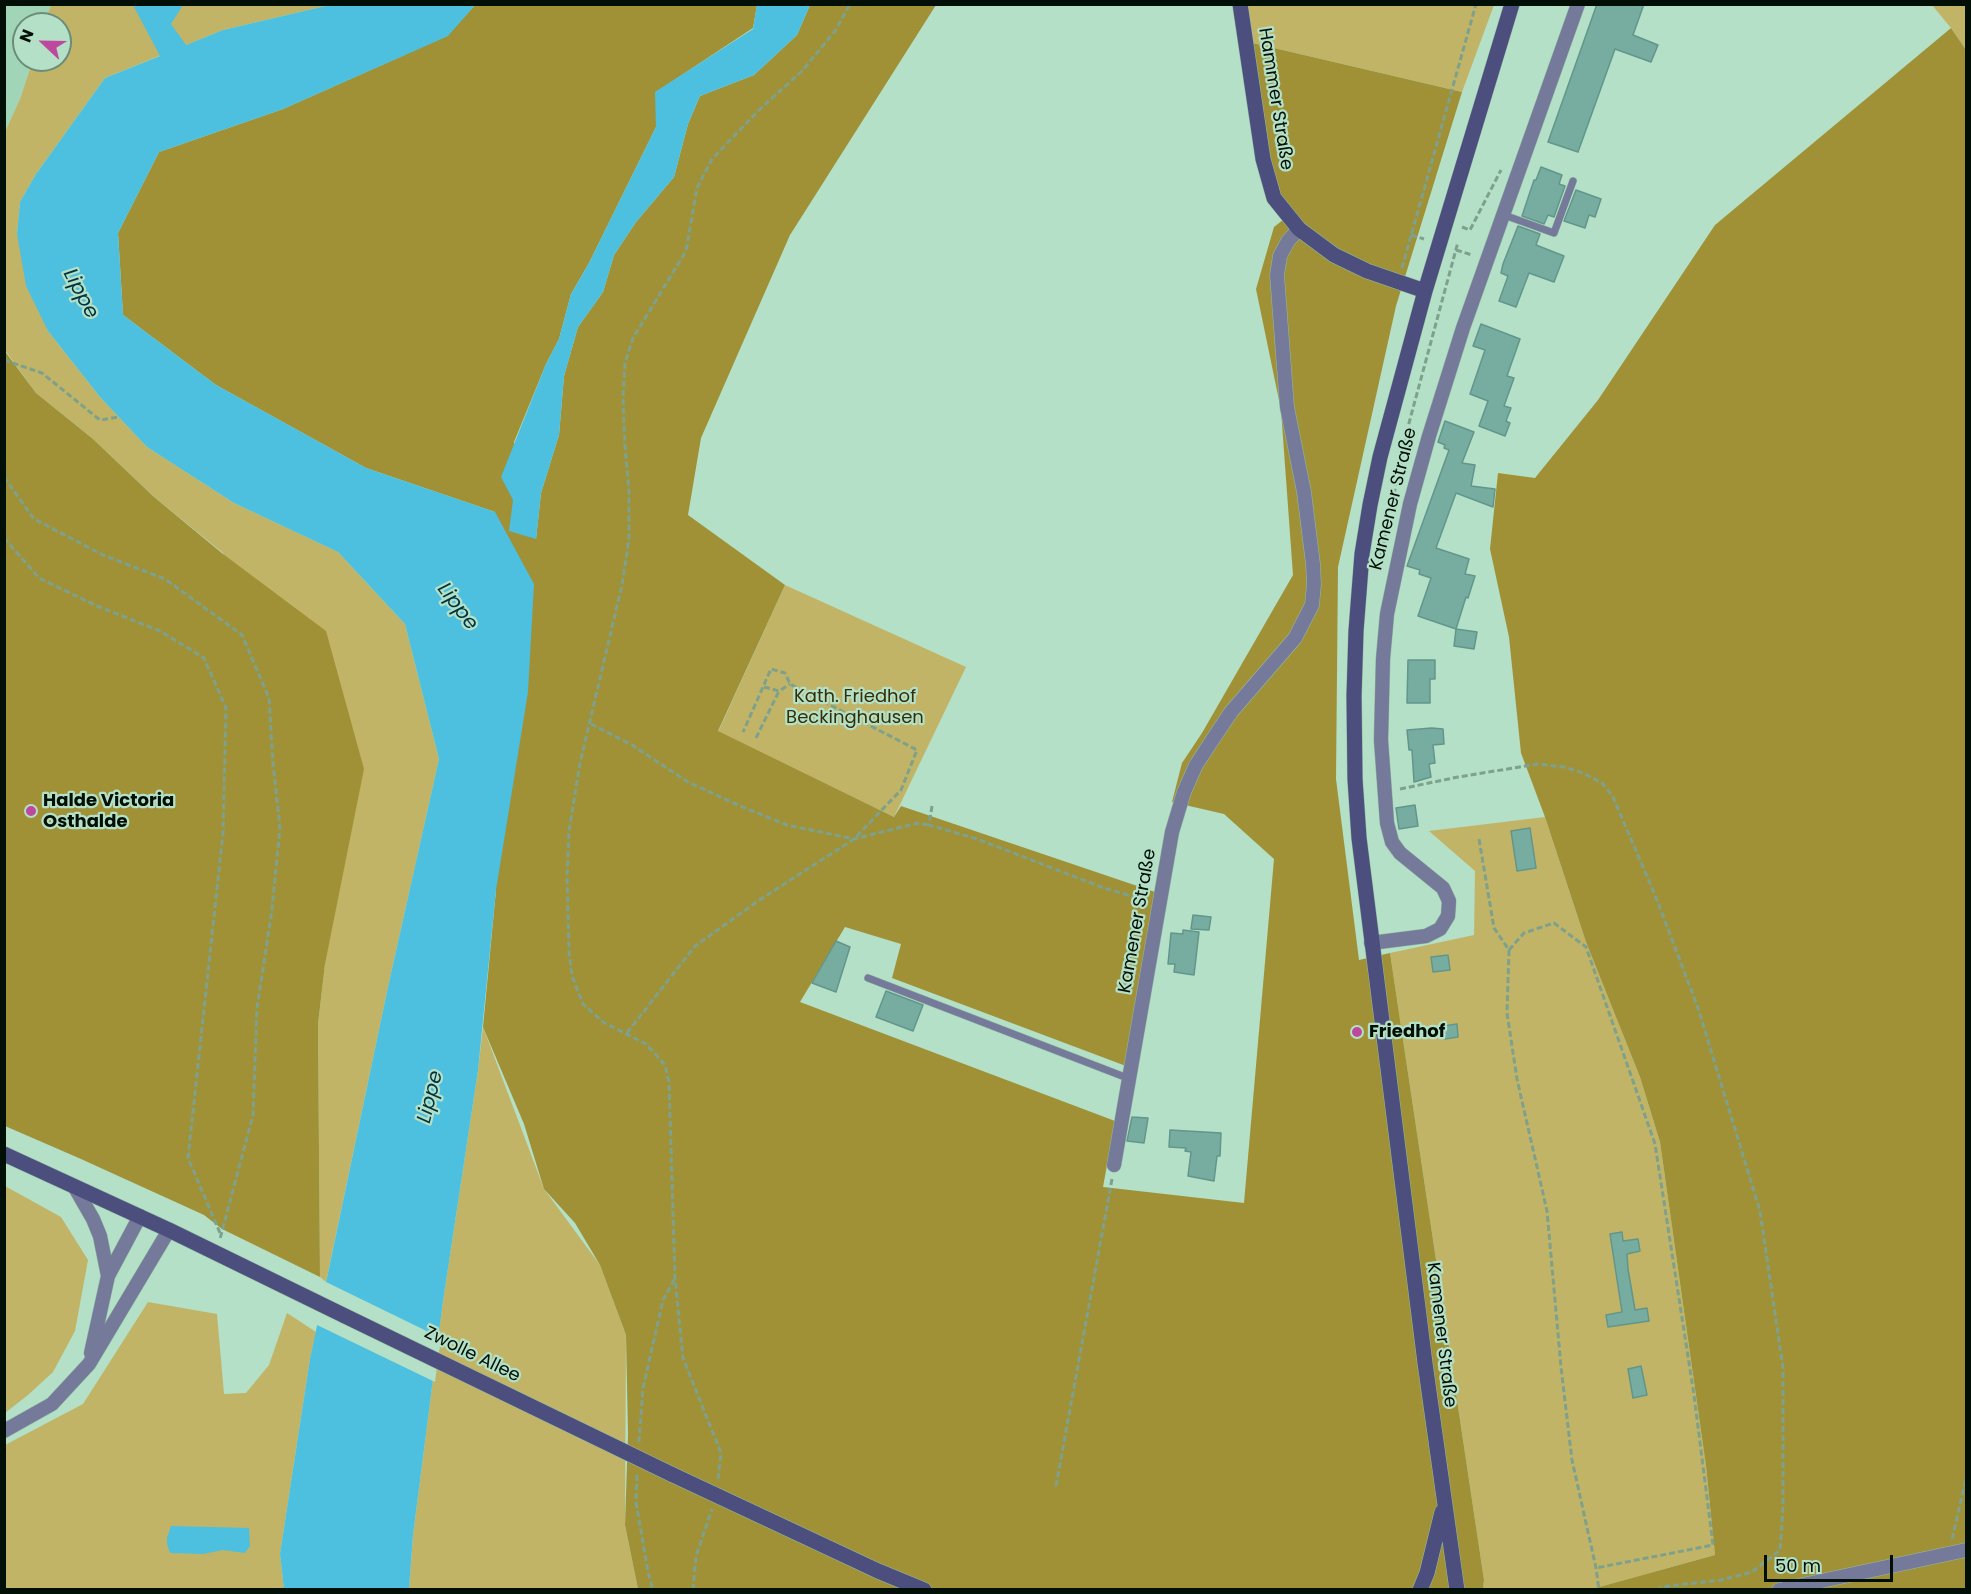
<!DOCTYPE html>
<html>
<head>
<meta charset="utf-8">
<style>
  body { margin:0 }
  #map { position:relative; width:1971px; height:1594px; overflow:hidden; background:#b3e0c6; font-family:Poppins,sans-serif }
  canvas { display:block }
  .frame { position:absolute; inset:0; border:6px solid #020f07; pointer-events:none }
  .north { position:absolute; left:12px; top:12px; width:60px; height:60px; box-sizing:border-box; background:#b3e0c6; border:2px solid #6c8c7a; border-radius:50%; rotate:292deg; font-size:16px; font-weight:700; line-height:24px; text-align:center; color:#020f07 }
  .north::after { content:''; display:block; margin:auto; width:21px; height:27px; background:#be489e; clip-path:polygon(50% 0,100% 100%,50% 72%,0 100%) }
  .scale { position:absolute; left:1764px; top:1555px; width:129px; height:27px; box-sizing:border-box; border:3px solid #020f07; border-top:0; padding-left:8px; font-size:18px; line-height:21px; white-space:nowrap; color:#020f07; -webkit-text-stroke:4px #b3e0c6; paint-order:stroke }
</style>
</head>
<body>
<div id="map">
<canvas width="1971" height="1594"></canvas>
<div class="frame"></div>
<div class="north">N</div>
<div class="scale">50 m</div>
</div>
<script>
const c = document.querySelector('canvas').getContext('2d');
c.lineJoin = 'round';
function paint(path, color) {
  c.fillStyle = color;
  c.fill(path, 'evenodd');
}
function shape(rows) {
  const path = new Path2D();
  for (const r of rows) {
    path.moveTo(r[0], r[1]);
    for (let i = 2; i < r.length; i += 2) path.lineTo(r[i], r[i + 1]);
  }
  return path;
}
function stroke(path, color, width, dash) {
  c.strokeStyle = color;
  c.lineWidth = width;
  c.lineCap = dash ? 'butt' : 'round';
  c.setLineDash(dash || []);
  c.stroke(path);
}
function write(font, color, halo, rows, align = 'center') {
  c.font = font + ' Poppins,sans-serif';
  c.lineWidth = 4.5;
  c.setLineDash([]);
  c.textBaseline = 'middle';
  c.strokeStyle = halo;
  c.fillStyle = color;
  for (const [text, x, y, turn = 0] of rows) {
    c.save();
    c.translate(x, y);
    c.rotate((+turn || 0) * Math.PI / 180);
    c.textAlign = isNaN(turn) ? turn : align;
    if (halo) c.strokeText(text, 0, 0);
    c.fillText(text, 0, 0);
    c.restore();
  }
}
const built = shape([
  [5,5,51,5,44,24,24,24,24,60,33,60,20,99,5,132]
]);
const green = shape([
  [51,5,330,5,223,30,105,78,36,174,20,202,17,234,48,331,100,397,147,447,234,503,338,552,405,624,439,759,388,987,326,1282,320,1277,318,1024,325,964,223,553,154,497,93,439,36,393,5,350,5,132,20,99,33,60,60,60,60,24,44,24],
  [1239,5,1494,5,1462,92,1244,41],
  [1932,5,1966,5,1966,50,1951,28],
  [785,585,966,667,894,817,718,732],
  [1545,817,1586,942,1640,1077,1660,1142,1706,1466,1715,1555,1592,1589,1483,1589,1484,1580,1390,953,1474,935,1475,871,1429,831],
  [483,1027,544,1189,600,1265,626,1335,625,1525,638,1589,409,1590,413,1535,443,1301,478,1070],
  [5,1186,61,1217,88,1260,75,1331,53,1372,28,1395,5,1413],
  [148,1302,217,1314,224,1394,246,1393,269,1365,287,1313,316,1332,310,1359,280,1554,284,1589,5,1590,5,1445,83,1404]
]);
const forest = shape([
  [475,5,757,5,753,28,656,92,656,127,589,263,571,294,559,339,546,364,514,442,536,539,541,493,559,435,564,376,578,327,603,292,614,255,636,222,674,177,688,124,700,96,754,75,797,35,810,5,936,5,790,235,701,438,688,515,785,585,718,731,894,817,901,806,1158,893,1126,1066,892,978,901,944,845,927,800,1002,1115,1121,1103,1187,1244,1203,1274,859,1224,814,1172,802,1182,763,1202,733,1293,575,1281,410,1256,289,1274,227,1288,216,1275,198,1244,41,1462,92,1396,306,1338,567,1336,779,1359,960,1390,953,1484,1580,1483,1589,638,1589,625,1525,628,1434,626,1335,600,1265,575,1223,544,1189,524,1124,483,1027,496,890,495,512,366,468,216,385,123,315,118,233,159,152,283,109,447,36],
  [1951,28,1966,50,1966,1589,1592,1589,1715,1555,1706,1466,1660,1142,1640,1077,1586,942,1545,817,1521,753,1509,637,1490,549,1498,473,1535,478,1598,400,1715,225],
  [4,350,36,393,93,439,154,497,223,554,326,631,364,769,325,964,318,1024,320,1277,222,1229,204,1215,81,1159,5,1126]
]);
const water = shape([
  [757,4,810,5,797,35,754,75,700,96,688,124,674,177,636,222,614,255,603,292,578,327,564,376,559,435,541,493,536,539,509,531,513,500,501,477,546,364,559,339,571,294,589,263,656,127,655,92,753,29],
  [133,5,183,5,171,24,186,45,223,30,330,5,475,5,448,36,283,109,159,152,118,233,123,315,216,385,366,468,495,512,534,584,528,692,496,890,478,1070,443,1301,413,1535,409,1589,284,1589,280,1554,310,1359,388,987,439,759,405,624,338,552,234,503,147,447,100,397,48,331,26,286,17,234,20,202,36,174,105,78,160,56],
  [171,1526,249,1528,250,1546,245,1553,223,1550,203,1554,170,1553,167,1544,167,1538]
]);
const pier = shape([
  [324,1281,441,1338,435,1382,315,1324]
]);
const building = shape([
  [1597,4,1644,4,1633,35,1658,45,1651,62,1615,49,1578,152,1548,142,1597,4],
  [1541,167,1562,175,1559,184,1565,186,1554,217,1548,215,1544,224,1522,216,1534,180,1536,180,1541,167],
  [1576,190,1601,199,1595,217,1589,215,1585,228,1564,221,1576,190],
  [1518,226,1540,234,1536,245,1564,256,1554,282,1529,273,1516,307,1499,301,1508,276,1501,273,1503,264,1518,226],
  [1481,324,1520,339,1507,376,1514,378,1504,406,1511,408,1506,421,1510,423,1505,436,1479,426,1488,401,1470,394,1485,350,1473,346,1481,324],
  [1445,421,1474,432,1462,463,1475,465,1471,486,1495,489,1493,507,1456,493,1436,548,1469,559,1465,574,1475,576,1468,598,1466,597,1456,629,1418,616,1431,578,1419,574,1420,570,1407,566,1449,450,1444,448,1445,445,1438,442,1445,421],
  [1456,629,1477,632,1474,649,1454,646,1456,629],
  [1408,660,1435,660,1435,679,1430,679,1430,703,1407,703,1408,660],
  [1432,728,1443,729,1444,744,1433,745,1435,763,1429,764,1431,777,1414,782,1412,750,1409,750,1407,730,1432,728],
  [1415,805,1418,826,1399,829,1396,808,1415,805],
  [1530,828,1536,868,1517,871,1511,831,1530,828],
  [1193,915,1211,917,1209,930,1191,929,1193,915],
  [1183,930,1199,932,1194,975,1174,972,1175,964,1168,964,1171,933,1183,934,1183,930],
  [836,941,850,947,836,992,812,983,836,941],
  [1448,955,1450,970,1433,972,1431,957,1448,955],
  [886,991,923,1005,913,1031,876,1017,886,991],
  [1457,1024,1458,1037,1445,1039,1443,1026,1457,1024],
  [1132,1117,1148,1118,1144,1143,1127,1141,1132,1117],
  [1170,1130,1221,1133,1220,1156,1217,1156,1214,1181,1188,1176,1191,1152,1185,1151,1186,1148,1169,1147,1170,1130],
  [1622,1232,1623,1241,1638,1239,1640,1251,1627,1254,1628,1269,1635,1310,1647,1308,1649,1321,1608,1327,1606,1315,1622,1312,1610,1234,1622,1232],
  [1641,1366,1647,1395,1633,1398,1628,1369,1641,1366]
]);
const path = shape([
  [1462,227,1470,230,1501,170],
  [1411,235,1424,239],
  [1456,250,1472,255],
  [1402,268,1476,4],
  [4,360,42,373,100,420,119,417],
  [4,477,34,519,103,555,165,579,242,635,269,698,273,763,280,828,272,910,257,1008,253,1115,220,1239],
  [4,538,39,578,97,606,160,631,204,658,226,708,223,833,188,1158,220,1233],
  [1379,565,1409,423,1458,242],
  [764,687,779,691,790,684],
  [591,724,632,745,688,782,740,806,787,825,854,839,918,823,929,825],
  [756,738,779,691],
  [1400,789,1458,777,1538,764,1564,767,1583,773,1602,783,1613,797,1655,895,1698,1008,1760,1211,1783,1368,1783,1507,1780,1550,1752,1572,1721,1580,1661,1587,1658,1590],
  [932,806,929,825,977,839,1104,888,1145,900],
  [1479,839,1494,928,1509,950,1507,1013,1517,1079,1547,1211,1561,1367,1572,1460,1596,1568,1599,1590],
  [1509,950,1524,933,1554,923,1586,947,1655,1144,1694,1395,1713,1545,1596,1568],
  [627,1033,695,946,758,901,854,839,901,790,917,750,790,684,785,673,771,669,743,732],
  [639,1442,643,1388,663,1300,674,1280],
  [637,1475,636,1502,648,1572,653,1590],
  [718,1479,721,1453,683,1358,675,1278,669,1082,665,1065,646,1044,603,1022,583,1004,572,976,569,952,567,876,569,831,580,763,622,585,629,539,629,491,625,447,623,398,625,363,633,338,686,251,697,188,712,159,759,110,802,71,835,31,850,4],
  [1056,1486,1112,1179],
  [1952,1539,1966,1479],
  [693,1590,696,1556,712,1509]
]);
const lane = shape([
  [1504,215,1554,233,1573,181],
  [868,978,1130,1079]
]);
const street = shape([
  [1371,943,1426,936,1440,929,1448,916,1449,901,1443,888,1400,853,1392,842,1387,823,1381,740,1383,659,1387,614,1410,504,1429,436,1463,328,1578,4],
  [1114,1165,1172,832,1184,792,1196,765,1213,739,1231,712,1295,638,1312,605,1314,584,1313,564,1304,492,1287,407,1277,275,1280,256,1288,241,1299,229],
  [74,1186,93,1219,100,1236,108,1276],
  [91,1353,108,1276,140,1216],
  [4,1431,52,1404,89,1364,169,1230],
  [1779,1590,1966,1550]
]);
const secondary = shape([
  [1240,4,1263,159,1274,198,1299,229,1334,255,1367,271,1425,291],
  [4,1154,169,1230,345,1316],
  [671,1474,878,1571,924,1590],
  [1420,1590,1427,1573,1442,1512],
  [1457,1590,1425,1363,1359,838,1355,779,1354,696,1356,631,1362,554,1370,505,1380,457,1425,291,1512,4]
]);
const secondaryBridge = shape([
  [345,1316,671,1474]
]);
const markers = [
  [31,811,6,"#be489e"],
  [1357,1032,6,"#be489e"]
];
const streetNames = [
  ["Hammer Straße",1275,99,81],
  ["Kamener Straße",1394,499,-76],
  ["Kamener Straße",1138,921,-80],
  ["Kamener Straße",1441,1335,83],
  ["Zwolle Allee",472,1355,26]
];
const parkNames = [
  ["Kath. Friedhof",855,697],
  ["Beckinghausen",855,718]
];
const poiNames = [
  ["Halde Victoria",43,801],
  ["Osthalde",43,822],
  ["Friedhof",1369,1032]
];
const waterNames = [
  ["Lippe",80,294,62],
  ["Lippe",457,607,53],
  ["Lippe",431,1097,-76]
];
paint(built, '#a1d5b8');
paint(green, '#c1b467');
paint(forest, '#a09137');
paint(water, '#4dbfdf');
paint(pier, '#b3e0c6');
paint(building, '#77aca1');
stroke(building, '#62968b', 1.5);
stroke(lane, '#93baa4', 8);
stroke(street, '#93baa4', 15);
stroke(secondary, '#93baa4', 16);
stroke(path, '#7da18c', 3, [6, 3]);
stroke(lane, '#767a9a', 7);
stroke(street, '#767a9a', 14);
stroke(secondary, '#4c4f7d', 15);
stroke(secondaryBridge, '#93baa4', 16, []);
stroke(secondaryBridge, '#4c4f7d', 15);
for (const [x, y, r, color] of markers) {
  const dot = new Path2D();
  dot.arc(x, y, r, 0, 2 * Math.PI);
  c.fillStyle = color;
  c.fill(dot);
  stroke(dot, '#b3e0c6', 2);
}
write('18px', '#020f07', '#b3e0c6', streetNames);
write('18px', '#352e06', '#b3e0c6', parkNames);
write('bold 18px', '#020f07', '#b3e0c6', poiNames, 'left');
write('italic 20px', '#003441', '#b3e0c6', waterNames);
</script>
</body>
</html>
